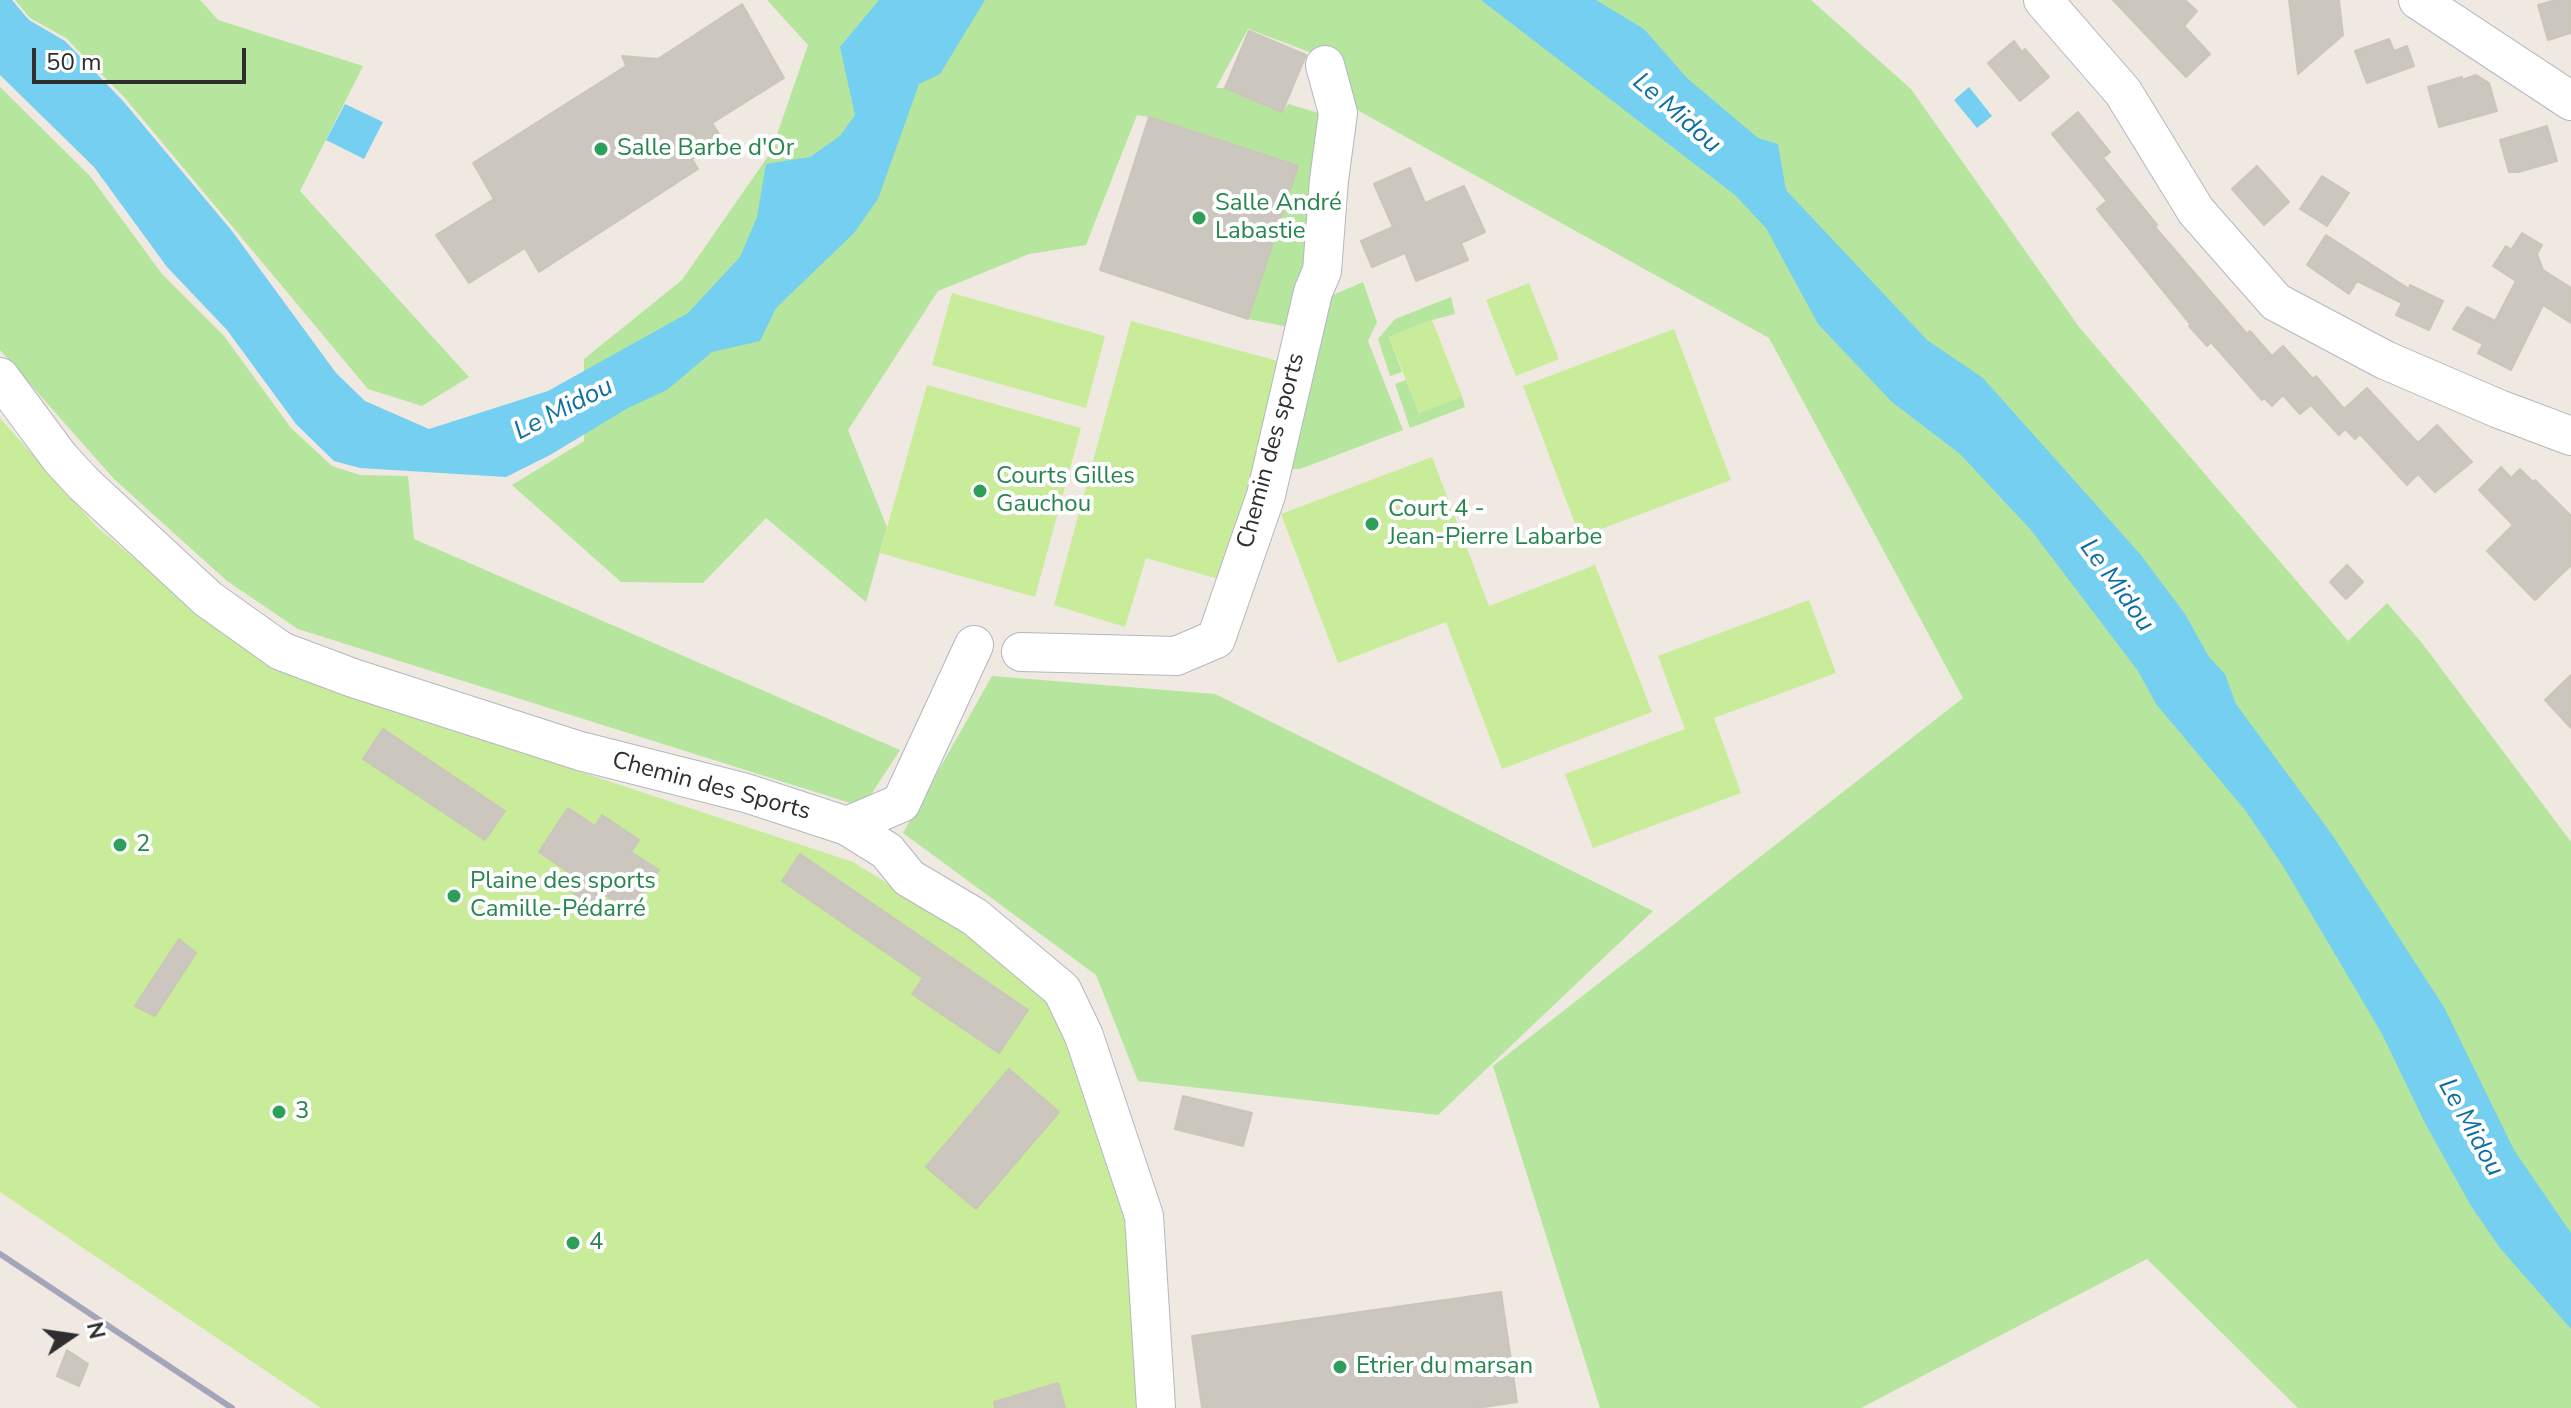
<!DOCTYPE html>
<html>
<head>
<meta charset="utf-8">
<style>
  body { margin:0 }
  #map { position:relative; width:2571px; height:1408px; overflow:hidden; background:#efe9e1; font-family:"Nunito Sans",sans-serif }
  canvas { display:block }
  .north { position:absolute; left:32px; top:1296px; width:80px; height:80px; -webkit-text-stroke:6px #fff; paint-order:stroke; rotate:77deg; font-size:22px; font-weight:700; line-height:32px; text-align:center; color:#2e2e2e }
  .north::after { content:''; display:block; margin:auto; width:28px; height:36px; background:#2e2e2e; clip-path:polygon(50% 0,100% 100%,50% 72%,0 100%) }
  .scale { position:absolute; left:32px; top:48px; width:214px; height:36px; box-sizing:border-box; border:4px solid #2e2e2e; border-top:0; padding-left:10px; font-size:24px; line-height:28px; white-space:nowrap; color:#2e2e2e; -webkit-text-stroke:6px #fff; paint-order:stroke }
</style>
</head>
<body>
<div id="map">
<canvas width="2571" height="1408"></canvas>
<div class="north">N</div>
<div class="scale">50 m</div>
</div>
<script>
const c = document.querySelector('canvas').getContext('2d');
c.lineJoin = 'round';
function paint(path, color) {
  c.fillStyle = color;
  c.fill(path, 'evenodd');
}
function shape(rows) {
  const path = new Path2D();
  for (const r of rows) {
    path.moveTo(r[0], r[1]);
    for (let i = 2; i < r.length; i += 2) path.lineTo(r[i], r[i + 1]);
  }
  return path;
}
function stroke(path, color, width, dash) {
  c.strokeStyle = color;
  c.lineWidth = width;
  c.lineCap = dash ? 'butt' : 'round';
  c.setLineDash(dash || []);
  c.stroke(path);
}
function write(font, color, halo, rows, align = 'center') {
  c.font = font + ' "Nunito Sans",sans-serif';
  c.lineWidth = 8;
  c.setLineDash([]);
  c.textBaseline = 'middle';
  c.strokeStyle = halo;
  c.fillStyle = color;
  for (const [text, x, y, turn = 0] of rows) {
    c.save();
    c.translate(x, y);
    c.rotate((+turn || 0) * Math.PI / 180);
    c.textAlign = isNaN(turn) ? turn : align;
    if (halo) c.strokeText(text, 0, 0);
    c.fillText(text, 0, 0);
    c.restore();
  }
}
const green = shape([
  [15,0,200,0,218,20,363,66,300,191,469,377,422,406,368,389,125,98,66,38,30,18],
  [767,0,1811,0,1911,89,2079,327,2348,641,2387,603,2422,643,2571,842,2571,1408,2298,1408,2147,1259,1861,1408,1600,1408,1493,1066,1963,698,1769,338,1359,111,1315,54,1248,29,1216,88,1225,88,1282,112,1288,104,1329,116,1317,198,1293,328,1248,319,1149,117,1137,115,1086,245,1029,254,938,291,848,430,887,527,866,602,766,518,703,583,621,582,512,485,584,441,584,359,682,280,771,152,808,45],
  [0,87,90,176,162,274,224,336,291,428,332,466,360,475,408,476,414,539,900,750,863,807,298,629,227,581,114,479,0,350],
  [1363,282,1377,322,1368,341,1403,430,1300,469,1288,469,1328,297],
  [1451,297,1455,314,1432,320,1389,337,1402,372,1390,376,1378,339,1395,319],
  [1406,380,1419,413,1462,396,1465,407,1410,428,1395,384],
  [992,676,1215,694,1653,911,1438,1115,1138,1081,1096,975,903,833]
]);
const pitch = shape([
  [1529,283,1559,359,1516,376,1486,300],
  [952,293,1105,336,1086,408,932,365],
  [1432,320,1462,396,1419,413,1389,337],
  [1131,321,1285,363,1225,581,1146,558,1125,627,1054,605],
  [1674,329,1731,480,1580,537,1523,386],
  [927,385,1081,428,1035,597,880,553],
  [0,418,96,526,205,618,448,728,853,862,963,930,1044,996,1063,1033,1128,1222,1139,1408,321,1408,0,1192],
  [1432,457,1489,606,1595,565,1652,712,1502,769,1446,622,1338,663,1281,514],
  [1809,600,1836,673,1714,718,1741,793,1593,848,1565,774,1685,729,1658,656]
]);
const water = shape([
  [0,0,12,0,29,20,65,41,123,101,232,231,336,373,365,401,429,429,548,391,688,313,740,257,757,217,766,164,810,157,840,136,855,115,840,47,879,0,985,0,940,74,919,84,878,199,854,233,776,308,760,341,712,352,667,390,628,408,550,455,506,477,360,468,334,461,296,424,227,330,167,267,94,167,0,75],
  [1481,0,1596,0,1644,29,1687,78,1758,138,1778,144,1786,190,1927,340,1983,378,2140,554,2185,614,2209,657,2225,674,2236,704,2333,836,2444,1007,2514,1150,2571,1233,2571,1329,2500,1248,2471,1206,2425,1123,2382,1034,2283,866,2245,810,2156,704,2138,671,2031,530,1960,454,1892,402,1818,324,1766,228,1735,195],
  [1969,87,1992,116,1977,128,1954,100],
  [345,104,383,122,364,159,326,140]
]);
const building = shape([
  [2113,0,2185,0,2197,11,2184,26,2210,54,2186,77,2113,0],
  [2289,0,2339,0,2343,35,2298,74,2289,0],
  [2556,0,2571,0,2571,33,2548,40,2538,5,2556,0],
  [742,4,784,78,712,123,722,139,692,159,698,169,539,272,525,248,469,283,436,235,494,199,473,163,626,66,622,56,658,59,742,4],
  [1249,31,1306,55,1282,112,1225,88,1249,31],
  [2389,39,2394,51,2407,46,2414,66,2367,83,2355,51,2389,39],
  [2014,41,2022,52,2025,49,2049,77,2020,101,1988,63,2014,41],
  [2476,75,2489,83,2497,111,2439,127,2428,87,2462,77,2462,80,2476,75],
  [2078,112,2110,152,2103,158,2157,225,2155,227,2247,334,2250,331,2272,356,2283,346,2313,379,2316,376,2344,409,2367,388,2418,443,2437,425,2472,462,2435,492,2418,474,2407,485,2360,434,2355,439,2345,429,2339,435,2311,405,2300,414,2283,395,2272,406,2264,398,2262,400,2211,342,2207,346,2189,326,2191,325,2097,209,2107,201,2052,134,2078,112],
  [1149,117,1298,166,1248,319,1100,270,1149,117],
  [2547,126,2557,161,2518,172,2509,172,2500,140,2547,126],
  [2257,166,2289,202,2264,225,2232,189,2257,166],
  [1410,168,1425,203,1464,186,1485,232,1461,243,1468,260,1416,281,1405,253,1372,267,1361,241,1393,227,1374,184,1410,168],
  [2322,176,2349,193,2327,226,2300,209,2322,176],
  [2522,233,2542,245,2537,254,2543,270,2571,288,2571,323,2543,305,2511,370,2478,353,2483,344,2453,329,2467,307,2495,321,2516,281,2493,266,2506,246,2511,250,2522,233],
  [2326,235,2409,289,2410,285,2443,301,2429,330,2396,315,2402,303,2357,281,2349,294,2307,265,2326,235],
  [2501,467,2511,478,2520,469,2533,482,2535,480,2571,516,2571,565,2535,600,2487,551,2513,525,2479,490,2501,467],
  [2347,565,2363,582,2346,599,2330,582,2347,565],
  [2571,675,2571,728,2545,700,2571,675],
  [383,729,505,811,485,840,363,759,383,729],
  [568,808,595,826,602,815,639,840,631,852,659,870,630,912,604,894,595,907,559,883,567,871,539,852,568,808],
  [800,854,1028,1010,999,1053,912,994,923,978,782,881,800,854],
  [179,939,196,953,155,1016,135,1006,179,939],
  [1009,1069,1059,1112,976,1209,926,1167,1009,1069],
  [1183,1096,1252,1113,1243,1146,1175,1129,1183,1096],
  [1501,1292,1517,1402,1477,1408,1202,1408,1192,1336,1501,1292],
  [67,1350,88,1364,79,1386,57,1376,67,1350],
  [1058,1383,1065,1408,995,1408,994,1402,1058,1383]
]);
const minor = shape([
  [2043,0,2123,92,2196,211,2276,302,2385,360,2499,409,2571,436],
  [2418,0,2571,101],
  [0,377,60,458,84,484,208,599,281,651,353,678,580,751,746,793,847,826,887,851,909,878,975,917,1062,990,1084,1036,1144,1216,1156,1408],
  [1021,652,1176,656,1216,639,1266,495,1313,292,1322,271,1329,180,1338,113,1325,65],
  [847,826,901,803,974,645]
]);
const rail = shape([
  [0,1254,232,1408]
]);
const markers = [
  [601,149,8,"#2e9e5b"],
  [1199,218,8,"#2e9e5b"],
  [980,491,8,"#2e9e5b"],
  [1372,524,8,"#2e9e5b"],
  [120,845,8,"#2e9e5b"],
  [454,896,8,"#2e9e5b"],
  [279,1112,8,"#2e9e5b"],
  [573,1243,8,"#2e9e5b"],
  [1340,1367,8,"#2e9e5b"]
];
const leisureNames = [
  ["Salle Barbe d'Or",617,149],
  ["Salle André",1215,204],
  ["Labastie",1215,232],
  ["Courts Gilles",996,477],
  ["Gauchou",996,505],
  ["Court 4 -",1388,510],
  ["Jean-Pierre Labarbe",1388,538],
  ["2",136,845],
  ["Plaine des sports",470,882],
  ["Camille-Pédarré",470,910],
  ["3",295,1112],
  ["4",589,1243],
  ["Etrier du marsan",1356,1367]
];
const streetNames = [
  ["Chemin des sports",1272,451,-75],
  ["Chemin des Sports",711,787,15]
];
const waterNames = [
  ["Le Midou",1676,114,41],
  ["Le Midou",564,410,-27],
  ["Le Midou",2116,586,54],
  ["Le Midou",2470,1128,61]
];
paint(green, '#b6e59e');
paint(pitch, '#c9ec9a');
paint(water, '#75cff0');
paint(building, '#cbc7bf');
stroke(building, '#cbc5ba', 2);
stroke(minor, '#b4b7c1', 40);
stroke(minor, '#fff', 38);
stroke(rail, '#a3a6b8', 6);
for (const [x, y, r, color] of markers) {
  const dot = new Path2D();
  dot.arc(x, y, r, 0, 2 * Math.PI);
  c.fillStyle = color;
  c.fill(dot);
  stroke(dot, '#fff', 3);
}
write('24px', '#27864d', '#fff', leisureNames, 'left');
write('24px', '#2e2e2e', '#fff', streetNames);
write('italic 26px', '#0d6fa3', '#fff', waterNames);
</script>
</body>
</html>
